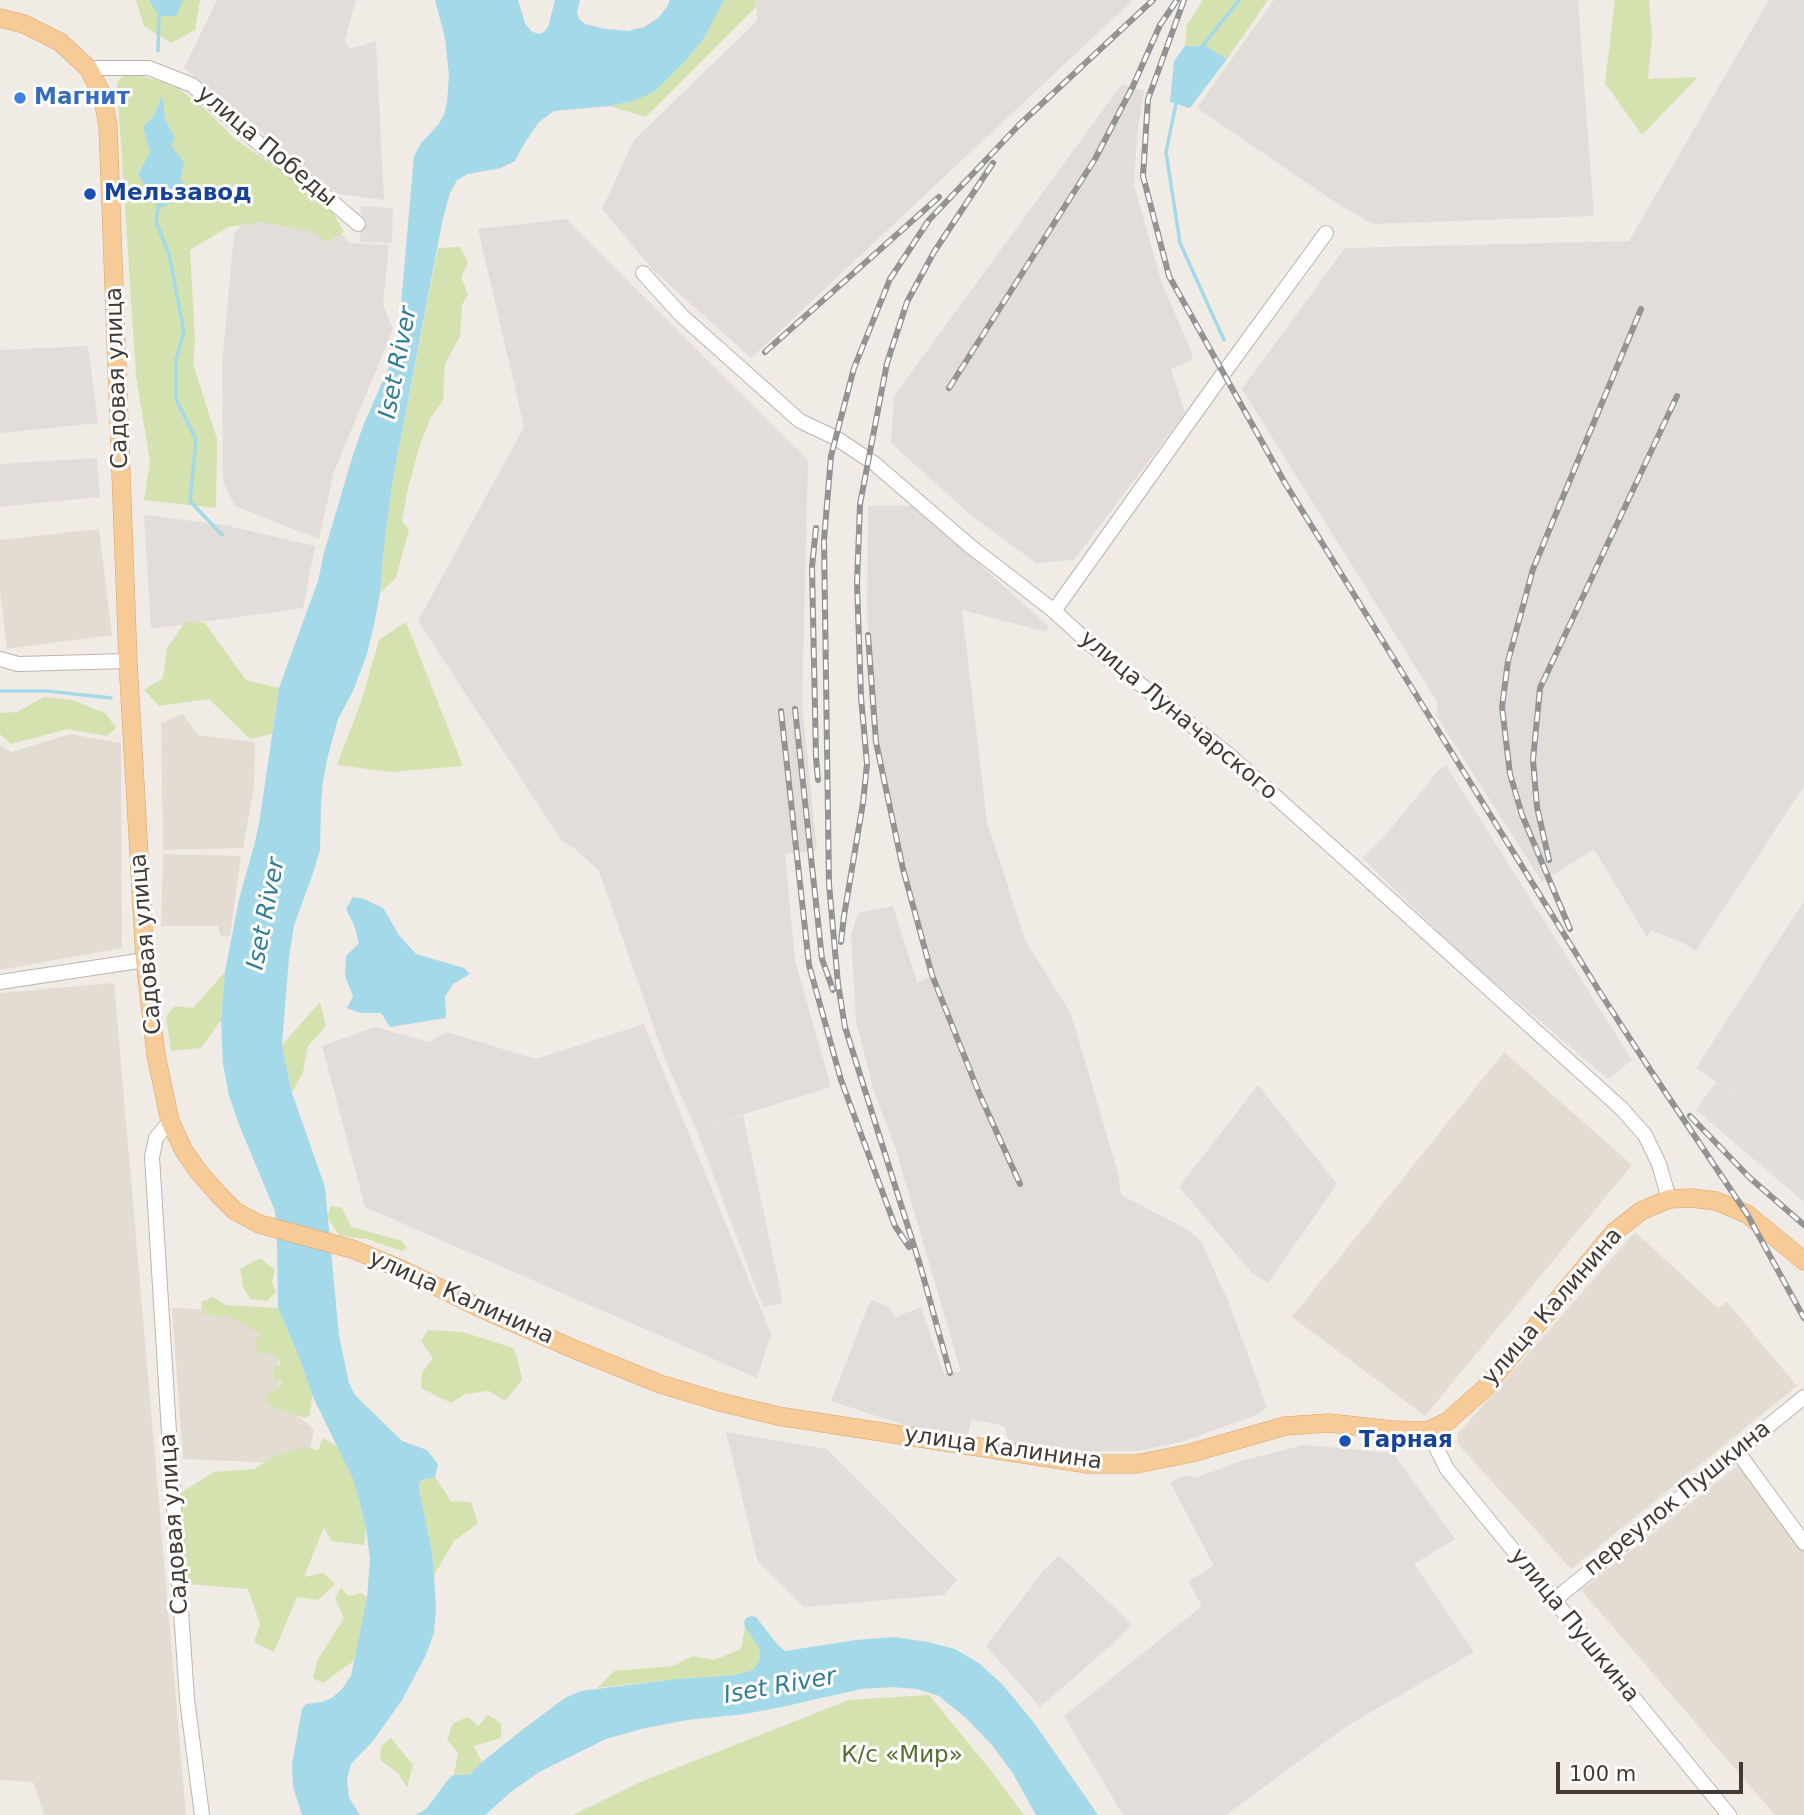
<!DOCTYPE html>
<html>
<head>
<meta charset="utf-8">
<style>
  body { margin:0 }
  #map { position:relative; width:1804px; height:1815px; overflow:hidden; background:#f0ebe4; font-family:"DejaVu Sans",sans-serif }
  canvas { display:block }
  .scale { position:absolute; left:1556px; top:1762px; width:187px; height:32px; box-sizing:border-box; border:4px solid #423a34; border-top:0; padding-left:9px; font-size:21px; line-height:24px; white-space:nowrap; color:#423a34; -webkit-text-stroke:5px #fff; paint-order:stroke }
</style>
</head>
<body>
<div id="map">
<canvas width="1804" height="1815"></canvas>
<div class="scale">100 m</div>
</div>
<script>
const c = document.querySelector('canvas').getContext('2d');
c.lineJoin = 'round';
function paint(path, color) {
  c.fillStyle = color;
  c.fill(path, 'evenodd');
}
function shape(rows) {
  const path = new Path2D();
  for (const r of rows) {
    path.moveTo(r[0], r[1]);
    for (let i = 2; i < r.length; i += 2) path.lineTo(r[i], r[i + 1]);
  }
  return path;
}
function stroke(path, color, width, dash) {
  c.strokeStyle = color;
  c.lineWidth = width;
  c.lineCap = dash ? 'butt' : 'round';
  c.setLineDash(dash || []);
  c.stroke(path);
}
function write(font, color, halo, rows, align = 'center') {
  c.font = font + ' "DejaVu Sans",sans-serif';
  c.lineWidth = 6;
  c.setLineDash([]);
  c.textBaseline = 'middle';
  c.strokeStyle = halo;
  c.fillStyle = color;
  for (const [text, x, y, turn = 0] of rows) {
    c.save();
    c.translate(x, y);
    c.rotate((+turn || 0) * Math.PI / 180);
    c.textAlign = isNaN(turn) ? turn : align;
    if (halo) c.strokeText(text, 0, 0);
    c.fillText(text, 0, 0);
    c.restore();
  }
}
const residential = shape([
  [99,529,112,635,7,649,0,591,0,540],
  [183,714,198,735,255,742,254,787,243,848,163,850,161,723],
  [70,734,121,743,122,948,0,970,0,745,12,752],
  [163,854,241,856,230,936,221,937,218,926,161,926],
  [114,983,186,1815,44,1815,33,1782,0,1780,0,993],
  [1504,1052,1632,1165,1425,1416,1292,1317],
  [1635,1232,1718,1308,1727,1302,1797,1386,1571,1569,1458,1444,1457,1435],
  [172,1308,223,1310,276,1332,280,1400,314,1430,307,1464,183,1459],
  [1740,1464,1804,1551,1804,1815,1775,1815,1581,1590]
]);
const industrial = shape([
  [217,0,356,0,345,40,349,49,376,41,384,200,337,194,184,68],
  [756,0,1133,0,751,358,653,270,602,209,634,140,757,21],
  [1274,0,1578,0,1594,216,1372,224,1332,200,1197,108],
  [1769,0,1804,0,1804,786,1696,951,1685,944,1651,930,1647,937,1594,849,1542,882,1436,715,1438,703,1242,389,1345,248,1629,241],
  [1122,84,1144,91,1137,135,1134,185,1162,284,1190,348,1193,359,1171,369,1185,413,1074,560,1036,563,967,512,891,443,894,396],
  [287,180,350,243,389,245,383,305,393,329,334,472,319,539,235,506,223,482,222,365,234,234],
  [566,219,808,460,802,704,817,850,785,854,795,960,831,1087,696,1129,666,1062,599,871,574,848,562,841,418,621,524,427,478,229],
  [88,346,98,423,0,433,0,350],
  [97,458,100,497,0,507,0,464],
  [868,506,915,506,1049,627,1046,632,962,610,987,822,1026,942,1071,1014,1118,1173,1121,1193,1123,1196,1185,1228,1201,1241,1229,1303,1267,1407,1259,1414,1184,1441,1139,1451,1069,1451,1018,1447,1008,1438,1004,1426,995,1424,972,1419,968,1435,917,1429,831,1401,868,1306,872,1300,888,1307,896,1317,921,1307,944,1374,961,1372,896,1150,874,1092,856,1021,851,936,858,913,893,906,917,983,932,975,903,869,876,743,867,616],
  [144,515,224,525,315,546,303,608,151,629],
  [1804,901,1804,1142,1696,1068],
  [644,1024,771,1334,757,1378,365,1207,322,1046,375,1027,429,1042,446,1032,536,1059],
  [1258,1085,1337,1184,1268,1283,1252,1273,1179,1187],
  [726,1432,827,1449,957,1580,944,1595,804,1607,758,1562],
  [1304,1445,1393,1453,1455,1539,1414,1564,1474,1652,1347,1726,1226,1815,1123,1815,1064,1716,1202,1606,1188,1581,1214,1566,1170,1482,1187,1475,1195,1478,1241,1461],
  [1059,1555,1132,1624,1117,1640,1040,1707,986,1646,1044,1570]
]);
const green = shape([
  [136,0,200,0,195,30,171,43,144,26],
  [724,0,755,0,756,7,646,117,609,106,634,101,654,92,688,58,704,38],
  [1203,0,1268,0,1227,59,1206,46,1185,46,1187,25],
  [1615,0,1649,0,1652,36,1648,79,1698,77,1642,135,1605,83],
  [126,72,174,85,204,108,235,139,327,203,344,232,327,242,310,231,260,222,228,227,190,250,195,341,193,364,217,439,216,508,144,500,150,461,136,376,117,83],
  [161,96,165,119,175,139,171,145,180,179,188,189,170,193,138,174,150,152,143,127,155,114],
  [460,247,468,263,461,277,468,294,462,305,460,336,445,364,443,400,431,417,420,445,408,488,402,521,409,530,396,578,380,593,383,555,393,479,438,248],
  [185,622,205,623,246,680,279,688,272,734,250,739,209,699,159,706,144,690,163,678,167,648],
  [406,622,463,766,392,772,337,765,362,699,379,640],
  [44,697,72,700,105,713,116,728,107,736,67,729,11,744,0,734,0,713,17,712],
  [225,972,221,1020,201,1048,171,1051,166,1017,174,1006,193,1008],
  [320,1002,326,1026,308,1046,303,1072,292,1093,282,1045],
  [331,1206,342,1208,351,1227,402,1241,407,1248,402,1251,367,1239,340,1236,327,1217],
  [260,1258,275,1270,272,1283,276,1292,267,1301,250,1299,243,1287,240,1269],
  [213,1297,226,1305,278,1308,299,1357,312,1395,310,1415,305,1418,275,1408,265,1402,268,1393,275,1391,282,1383,273,1379,274,1369,281,1363,273,1354,259,1353,255,1342,261,1334,226,1315,221,1317,202,1313,201,1302],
  [428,1330,463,1332,513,1348,518,1360,522,1380,505,1401,489,1391,465,1394,451,1403,421,1388,422,1373,433,1358,421,1341],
  [323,1438,339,1448,354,1481,366,1528,364,1545,331,1541,324,1527,304,1577,323,1573,335,1584,318,1600,297,1597,274,1652,254,1642,260,1624,248,1589,189,1584,177,1495,214,1472,254,1469,273,1457,303,1447,318,1450],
  [435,1477,451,1501,471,1502,478,1523,454,1541,434,1575,432,1552,419,1488,419,1483,422,1480],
  [341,1588,348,1596,362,1593,367,1598,355,1660,323,1683,313,1678,317,1661,344,1618,335,1598],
  [745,1627,759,1648,760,1660,753,1670,735,1675,677,1679,597,1688,614,1671,673,1666,693,1656,714,1660,741,1649],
  [929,1695,992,1772,1024,1815,573,1815,638,1783,849,1700],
  [488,1715,501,1723,501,1738,474,1746,482,1762,469,1775,454,1775,458,1753,447,1740,453,1723,468,1717,478,1726],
  [391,1738,413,1765,407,1788,398,1773,380,1760,381,1746]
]);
const parking = shape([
  [361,206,393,208,392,243,360,242],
  [1446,765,1632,1060,1608,1079,1467,959,1362,858,1388,832,1437,772],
  [1716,1082,1804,1142,1804,1202,1696,1110],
  [743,1115,783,1303,763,1307,696,1129]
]);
const water = shape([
  [150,0,183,0,176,16,159,16,150,2],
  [435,0,518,0,525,23,531,31,538,34,544,32,548,27,555,0,580,0,577,12,579,19,585,24,606,29,628,31,644,27,658,18,667,7,670,0,724,0,704,38,688,58,654,92,634,101,609,106,554,111,539,122,524,144,515,161,501,168,468,174,457,180,450,193,443,218,393,479,383,555,380,593,374,625,367,654,353,691,338,719,328,756,323,780,321,803,320,850,313,873,294,926,289,957,282,1045,292,1093,325,1187,339,1336,349,1383,355,1395,402,1441,427,1450,438,1464,435,1477,422,1480,419,1483,419,1488,432,1552,434,1575,436,1608,434,1633,425,1657,402,1700,373,1741,351,1764,347,1779,349,1798,360,1815,302,1815,293,1787,292,1764,302,1709,306,1704,322,1702,332,1698,342,1689,351,1676,367,1598,370,1559,366,1528,354,1481,312,1395,299,1357,278,1308,277,1243,275,1211,240,1127,229,1096,223,1064,221,1020,225,972,239,899,254,846,259,824,279,688,318,581,324,553,352,458,363,426,392,360,398,338,414,156,421,143,438,125,444,115,447,102,449,75,445,38],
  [1185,46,1206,46,1227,59,1190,108,1170,102,1174,61],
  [162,94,165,118,175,139,171,145,184,163,180,179,188,189,170,193,169,204,158,208,138,174,150,152,143,127,155,114],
  [353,897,364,899,383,908,399,935,416,954,464,968,470,974,453,984,445,997,446,1018,390,1027,381,1013,360,1013,347,1008,353,996,345,976,346,956,359,943,354,925,346,909],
  [751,1616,756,1617,777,1644,785,1651,856,1640,894,1637,928,1642,955,1649,980,1664,1003,1685,1035,1724,1098,1815,1036,1815,1012,1772,992,1745,966,1718,939,1696,917,1689,892,1687,861,1689,782,1707,745,1714,687,1720,641,1729,606,1739,539,1772,511,1792,485,1815,416,1815,427,1808,450,1777,454,1775,469,1775,482,1762,522,1730,565,1698,581,1691,677,1679,735,1675,753,1670,760,1660,759,1648,745,1627,744,1622,746,1618]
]);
const stream = shape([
  [1201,48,1239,0],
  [158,51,159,16],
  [1177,99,1166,152,1180,243,1224,340],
  [158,208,156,222,169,254,184,332,176,359,176,399,196,440,190,501,222,535],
  [0,691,47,691,111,698]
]);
const minor = shape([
  [88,68,149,68,192,85,251,137,323,194,358,224],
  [643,273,682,316,800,421,836,438,875,464,970,546,1054,611,1091,645,1230,756,1352,865,1622,1109,1645,1135,1659,1164,1669,1199],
  [1054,611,1223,374,1326,233],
  [0,659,18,664,128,661],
  [0,982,145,960],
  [170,1121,156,1138,152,1157,169,1432,187,1699,202,1815],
  [1428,1431,1447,1469,1729,1815],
  [1737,1451,1804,1543],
  [1553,1601,1804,1397]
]);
const major = shape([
  [0,18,24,24,60,42,88,68,102,94,108,126,128,661,145,960,156,1055,170,1121,184,1151,198,1171,218,1194,235,1211,259,1224,352,1249,401,1269,478,1307,576,1350,660,1384,720,1402,778,1416,1088,1464,1136,1464,1191,1453,1285,1426,1329,1423,1393,1430,1428,1431,1448,1421,1484,1389,1614,1232,1641,1211,1669,1199,1692,1198,1716,1201,1747,1214,1804,1261]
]);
const rail = shape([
  [1184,0,1148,99,1143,176,1169,276,1285,483,1601,994,1649,1068,1747,1214,1804,1318],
  [765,352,939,197],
  [949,388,1095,159,1133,86,1160,25,1177,0],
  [816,528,812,567,816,758,818,780],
  [868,635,876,742,903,869,932,975,979,1093,1020,1184],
  [795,709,822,959,833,990],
  [781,711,809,965,841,1080,895,1226,909,1247],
  [1549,860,1537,807,1533,760,1540,688,1677,396],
  [1570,929,1522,815,1510,774,1502,707,1508,661,1533,569,1641,309],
  [841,942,844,916,863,803,867,764,861,697,857,583,860,504,887,363,907,302,934,252,993,163],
  [1690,1116,1750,1178,1804,1225],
  [950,1373,920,1265,845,1027,838,984,829,884,824,540,831,456,854,368,890,279,929,220,1019,125,1153,0]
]);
const markers = [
  [20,98,7,"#3f7fe0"],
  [90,194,7,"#1a4fb4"],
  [1345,1441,7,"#1a4fb4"]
];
const shopNames = [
  ["Магнит",34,98]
];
const streetNames = [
  ["улица Победы",266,147,40],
  ["Садовая улица",118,378,-92],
  ["улица Луначарского",1178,716,40],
  ["Садовая улица",147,944,-95],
  ["улица Калинина",461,1298,24],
  ["улица Калинина",1553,1307,-49],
  ["улица Калинина",1003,1449,8],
  ["переулок Пушкина",1678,1499,-39],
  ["Садовая улица",175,1524,-94],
  ["улица Пушкина",1574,1626,51]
];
const transitNames = [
  ["Мельзавод",104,194],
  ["Тарная",1359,1441]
];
const parkNames = [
  ["К/с «Мир»",902,1756]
];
const waterNames = [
  ["Iset River",399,363,-79],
  ["Iset River",267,914,-79],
  ["Iset River",780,1687,-10]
];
paint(residential, '#e4dcd3');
paint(industrial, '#e3ddd9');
paint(green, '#d4e2af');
paint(parking, '#e1dedc');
paint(water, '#a4d9ea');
stroke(stream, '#a4d9ea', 3.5);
stroke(minor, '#beb4ab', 16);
stroke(major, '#d9a469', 19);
stroke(minor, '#fff', 14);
stroke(major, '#f6cb98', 18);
stroke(rail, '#939393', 6);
stroke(rail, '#fff', 3.5, [10]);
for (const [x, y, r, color] of markers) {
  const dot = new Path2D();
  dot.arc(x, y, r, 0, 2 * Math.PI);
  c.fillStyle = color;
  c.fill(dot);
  stroke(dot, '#fff', 2.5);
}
write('bold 23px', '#366cbe', '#fff', shopNames, 'left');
write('23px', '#423a34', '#fff', streetNames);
write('bold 23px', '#164399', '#fff', transitNames, 'left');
write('23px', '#516f2d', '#fff', parkNames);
write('italic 24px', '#337d96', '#fff', waterNames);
</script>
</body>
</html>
